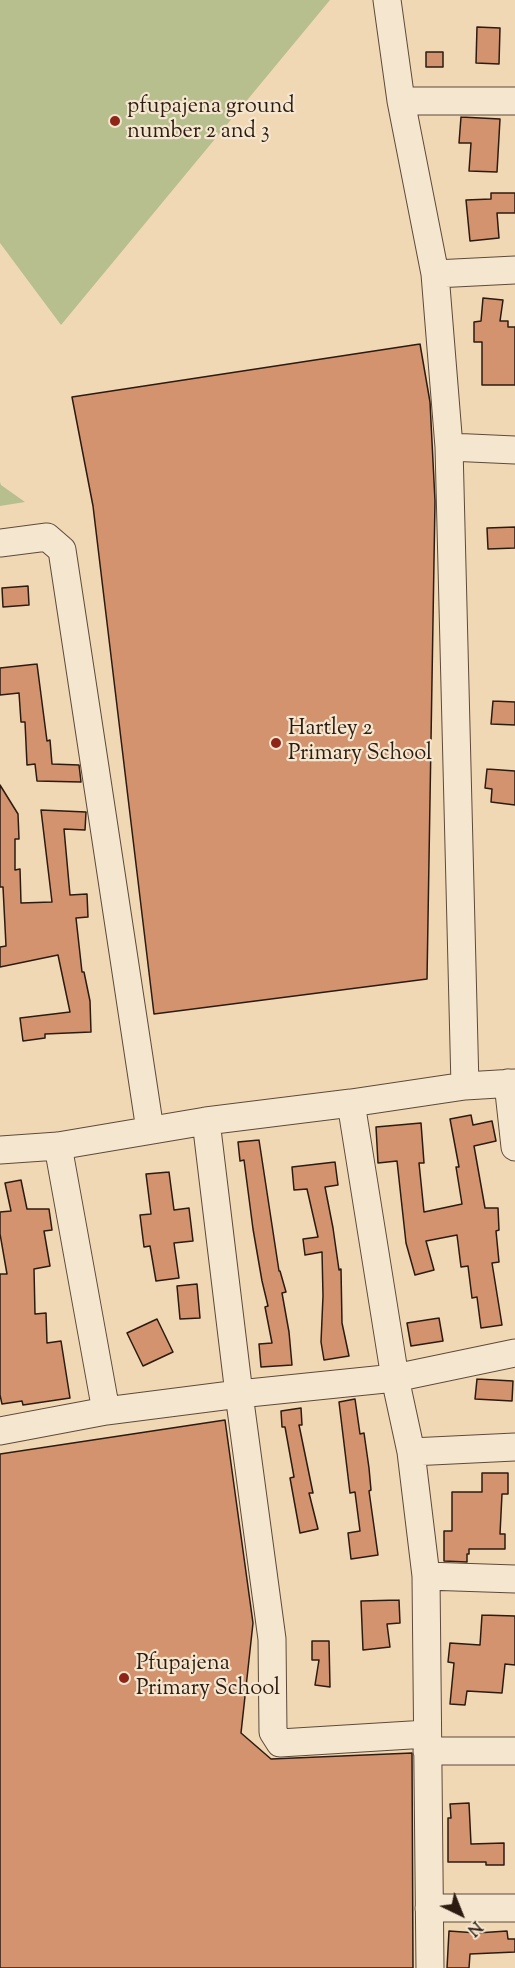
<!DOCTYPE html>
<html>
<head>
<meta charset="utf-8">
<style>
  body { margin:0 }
  #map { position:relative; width:515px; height:1968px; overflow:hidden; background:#f0d8b5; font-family:"Sorts Mill Goudy",serif }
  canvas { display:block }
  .north { position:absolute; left:431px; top:1884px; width:60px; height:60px; -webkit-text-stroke:4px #f5e6cf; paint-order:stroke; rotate:137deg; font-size:16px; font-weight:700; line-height:24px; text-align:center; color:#2c1b11 }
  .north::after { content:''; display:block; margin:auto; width:21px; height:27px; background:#2c1b11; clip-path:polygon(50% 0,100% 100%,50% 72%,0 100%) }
</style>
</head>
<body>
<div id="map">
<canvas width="515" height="1968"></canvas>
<div class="north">N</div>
</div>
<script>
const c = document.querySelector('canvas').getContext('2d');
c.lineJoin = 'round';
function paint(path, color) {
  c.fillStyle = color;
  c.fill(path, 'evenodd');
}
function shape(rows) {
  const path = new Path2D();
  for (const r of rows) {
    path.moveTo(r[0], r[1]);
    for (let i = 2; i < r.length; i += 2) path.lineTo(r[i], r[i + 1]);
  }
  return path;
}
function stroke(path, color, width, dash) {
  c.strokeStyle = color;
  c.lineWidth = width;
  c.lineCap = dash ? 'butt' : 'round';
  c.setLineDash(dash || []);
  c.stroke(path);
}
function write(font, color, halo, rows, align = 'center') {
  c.font = font + ' "Sorts Mill Goudy",serif';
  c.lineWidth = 4.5;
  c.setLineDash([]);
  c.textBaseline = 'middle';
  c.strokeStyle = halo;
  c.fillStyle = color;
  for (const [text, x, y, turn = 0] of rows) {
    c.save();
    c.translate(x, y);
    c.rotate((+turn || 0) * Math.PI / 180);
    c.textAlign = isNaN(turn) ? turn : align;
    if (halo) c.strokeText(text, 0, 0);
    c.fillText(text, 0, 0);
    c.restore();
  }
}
const green = shape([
  [0,0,330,0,61,325,0,243],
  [0,482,1,485,25,502,0,506]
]);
const building = shape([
  [477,27,500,28,499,64,476,63,477,27],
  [426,52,443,52,443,67,426,67,426,52],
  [461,117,500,119,497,172,469,171,471,143,459,143,461,117],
  [491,193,515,193,515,213,497,213,499,238,470,241,466,200,491,199,491,193],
  [483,298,503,300,500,321,508,321,508,327,515,327,515,385,482,385,482,342,474,342,474,322,481,321,483,298],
  [420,344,430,402,435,501,427,979,154,1014,93,506,72,397,420,344],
  [515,527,515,548,488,549,487,528,515,527],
  [28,586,29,605,3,607,2,588,28,586],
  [37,664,47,741,50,740,52,764,79,765,81,782,37,781,35,764,27,765,25,722,21,722,19,693,0,695,0,668,37,664],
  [493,701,515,702,515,725,491,724,493,701],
  [487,769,515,771,515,805,491,802,492,789,485,788,487,769],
  [0,785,18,814,19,839,15,839,15,870,20,869,21,903,52,902,41,810,86,812,85,830,64,829,70,895,87,894,88,917,76,918,82,972,84,972,90,1001,91,1032,45,1034,45,1038,23,1041,20,1018,70,1012,58,955,0,967,0,947,6,946,3,887,0,887,0,785],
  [471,1115,473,1125,492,1121,496,1141,474,1146,485,1208,498,1208,499,1230,496,1231,499,1262,492,1263,502,1325,481,1328,477,1297,472,1298,468,1266,461,1267,457,1235,426,1241,434,1270,415,1275,406,1243,397,1161,378,1163,376,1127,421,1123,424,1163,419,1163,424,1212,462,1204,456,1167,459,1167,450,1119,471,1115],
  [259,1140,279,1271,280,1271,286,1292,282,1293,289,1332,292,1365,261,1367,259,1344,272,1343,265,1307,268,1306,262,1281,253,1229,244,1160,240,1161,238,1142,259,1140],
  [335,1162,338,1185,325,1187,333,1228,339,1270,341,1269,342,1323,349,1356,324,1360,321,1342,323,1296,322,1252,305,1255,303,1239,318,1237,307,1189,294,1190,292,1167,335,1162],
  [169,1172,174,1210,189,1208,193,1241,174,1243,179,1278,156,1281,150,1246,144,1247,140,1215,151,1214,146,1174,169,1172],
  [21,1180,27,1209,49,1209,52,1230,44,1231,50,1266,34,1269,35,1314,46,1313,47,1343,61,1341,70,1398,23,1405,22,1401,2,1404,0,1395,0,1274,7,1274,0,1234,0,1212,11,1211,5,1183,21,1180],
  [197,1284,200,1318,180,1319,177,1286,197,1284],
  [439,1318,443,1341,411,1346,407,1323,439,1318],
  [157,1319,173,1352,143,1366,127,1333,157,1319],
  [477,1379,513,1381,512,1401,475,1399,477,1379],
  [355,1399,360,1434,364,1433,369,1468,371,1490,369,1491,378,1555,351,1559,348,1533,360,1531,355,1492,350,1493,339,1402,355,1399],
  [301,1408,302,1425,299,1425,313,1493,309,1493,318,1529,300,1533,290,1478,294,1477,285,1427,282,1427,281,1411,301,1408],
  [225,1420,253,1623,241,1733,271,1759,412,1753,413,1968,0,1968,0,1454,225,1420],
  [482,1473,508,1473,508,1494,502,1494,500,1534,505,1534,505,1549,469,1549,469,1554,467,1554,467,1562,444,1561,444,1531,452,1531,452,1492,482,1492,482,1473],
  [399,1600,400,1623,387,1624,390,1647,363,1650,361,1601,399,1600],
  [482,1615,515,1616,515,1665,505,1664,502,1693,467,1691,465,1705,450,1704,454,1663,448,1662,450,1643,480,1645,482,1615],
  [312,1641,329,1641,330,1687,315,1685,319,1660,312,1660,312,1641],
  [469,1803,471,1844,504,1843,504,1865,486,1865,486,1862,448,1862,448,1818,451,1818,450,1804,469,1803],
  [449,1931,477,1933,507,1931,508,1939,515,1939,515,1952,470,1954,469,1968,447,1968,449,1931]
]);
const minor = shape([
  [387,0,401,101,435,274,449,447,465,1086],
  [401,101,515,101],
  [435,274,515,270],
  [449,447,515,450],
  [0,543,47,537,62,550,150,1130],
  [508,1083,515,1147],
  [351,1103,395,1378,411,1452,426,1576,430,1968],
  [206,1121,239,1394,272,1639,273,1732,280,1743,427,1734],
  [58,1146,106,1411],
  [0,1150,58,1146,206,1121,351,1103,465,1086,515,1083],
  [0,1431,106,1411,239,1394,395,1378,515,1353],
  [411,1452,515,1447],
  [426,1576,515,1579],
  [427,1751,515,1751],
  [429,1908,515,1908]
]);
const markers = [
  [115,121,6,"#8f2418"],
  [276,743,6,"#8f2418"],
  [124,1678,6,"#8f2418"]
];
const poiNames = [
  ["pfupajena ground",127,108],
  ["number 2 and 3",127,133],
  ["Hartley 2",288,730],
  ["Primary School",288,755],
  ["Pfupajena",136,1665],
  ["Primary School",136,1690]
];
paint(green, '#b7bf8f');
paint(building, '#d3936e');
stroke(building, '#2c1b11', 1.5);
stroke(minor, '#5d4a3a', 29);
stroke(minor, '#f5e6cf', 27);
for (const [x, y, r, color] of markers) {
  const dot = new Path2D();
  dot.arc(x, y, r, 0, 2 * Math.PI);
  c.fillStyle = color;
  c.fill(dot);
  stroke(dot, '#f5e6cf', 2);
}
write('22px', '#2c1b11', '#f5e6cf', poiNames, 'left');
</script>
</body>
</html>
